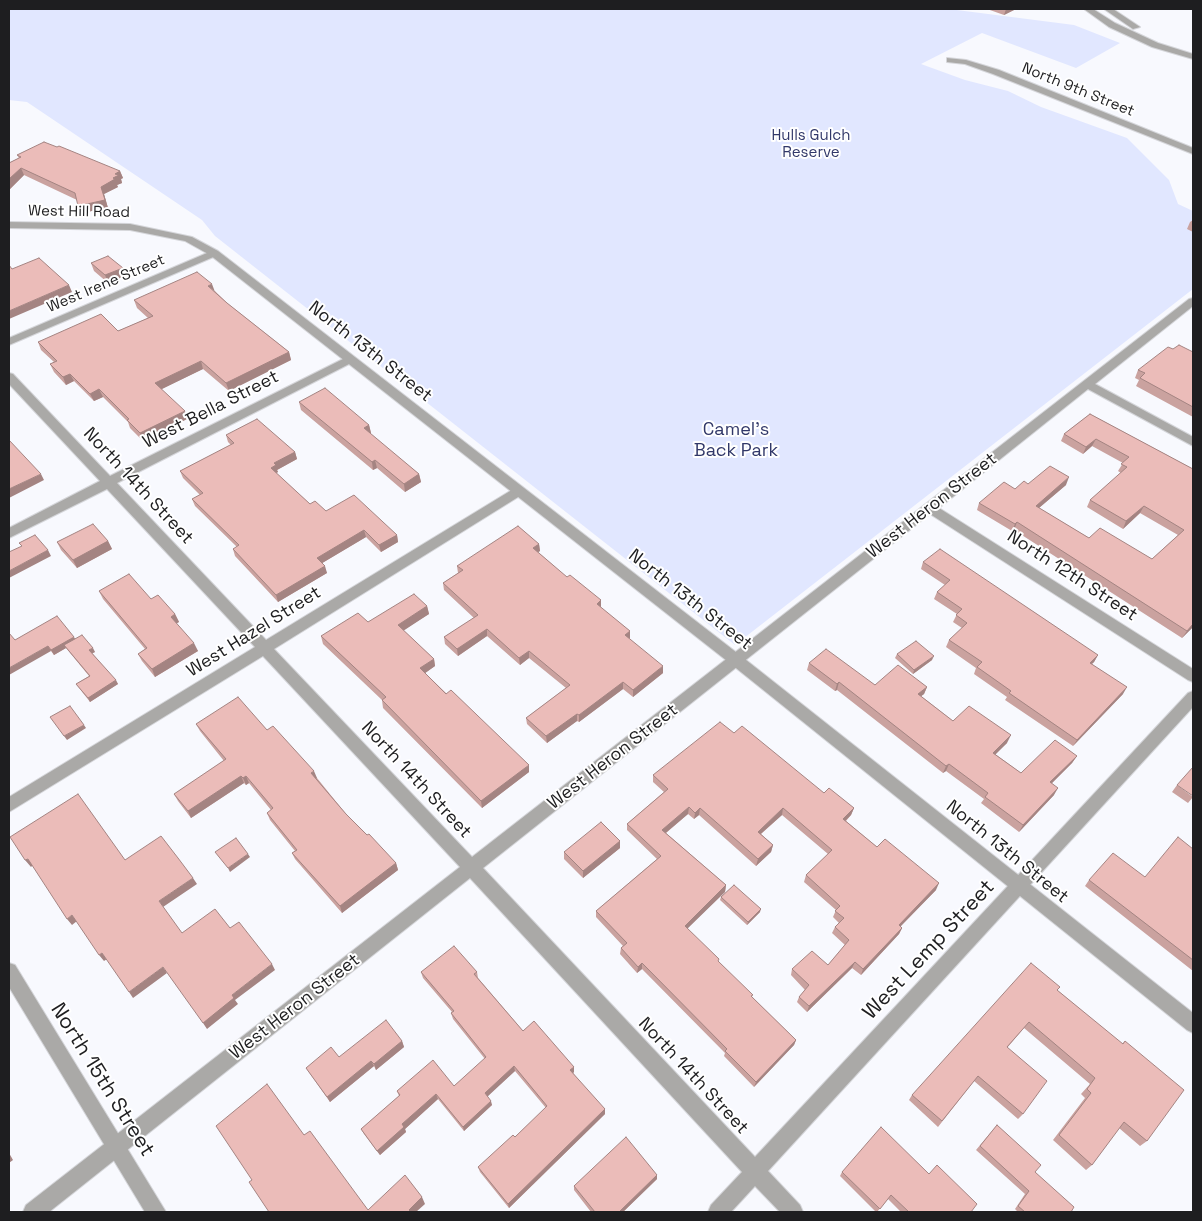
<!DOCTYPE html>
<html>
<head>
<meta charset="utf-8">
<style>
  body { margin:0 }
  #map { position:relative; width:1202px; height:1221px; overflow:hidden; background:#f8f9fe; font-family:"Space Grotesk",sans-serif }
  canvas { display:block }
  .frame { position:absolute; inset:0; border:10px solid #1e1e20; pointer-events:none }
</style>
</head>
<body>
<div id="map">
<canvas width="1202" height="1221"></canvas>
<div class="frame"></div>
</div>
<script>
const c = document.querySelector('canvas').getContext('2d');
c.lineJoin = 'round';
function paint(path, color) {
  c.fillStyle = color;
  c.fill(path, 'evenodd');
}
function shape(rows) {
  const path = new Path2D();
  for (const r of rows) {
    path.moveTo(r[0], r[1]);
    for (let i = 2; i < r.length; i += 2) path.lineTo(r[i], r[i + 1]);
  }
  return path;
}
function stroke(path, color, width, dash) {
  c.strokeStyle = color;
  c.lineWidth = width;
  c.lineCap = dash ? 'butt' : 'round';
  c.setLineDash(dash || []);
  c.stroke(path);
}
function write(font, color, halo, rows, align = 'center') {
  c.font = font + ' "Space Grotesk",sans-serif';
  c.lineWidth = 4;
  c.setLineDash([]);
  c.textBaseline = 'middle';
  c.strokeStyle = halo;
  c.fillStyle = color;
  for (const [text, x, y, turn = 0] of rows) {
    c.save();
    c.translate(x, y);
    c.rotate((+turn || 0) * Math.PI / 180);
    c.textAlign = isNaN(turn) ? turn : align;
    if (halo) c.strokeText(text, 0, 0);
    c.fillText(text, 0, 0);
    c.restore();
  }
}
const green = shape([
  [9,9,949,9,1074,25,1120,43,1076,68,982,33,921,64,965,80,1008,91,1041,107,1127,138,1169,180,1178,204,1193,211,1193,289,735,645,215,236,202,220,27,102,9,100]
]);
const minor = shape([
  [947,58,966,60,999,70,1193,148,1193,154,993,74,965,64,947,62,947,58],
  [214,250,219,253,218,255,9,345,9,338,214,250],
  [1193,298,1193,306,1095,384,1193,437,1193,446,1088,389,939,508,1193,669,1193,682,1188,680,930,514,483,868,755,1157,1188,693,1193,691,1193,707,768,1171,800,1205,803,1212,780,1212,755,1186,731,1212,708,1212,711,1205,742,1172,470,878,49,1212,23,1212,26,1205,460,867,263,656,9,812,9,797,255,647,107,489,9,538,9,528,100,481,9,384,9,373,13,374,110,476,345,358,353,358,355,360,353,362,117,483,266,640,515,488,523,488,525,491,523,494,274,649,472,857,1189,299,1193,298]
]);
const tertiary = shape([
  [1084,9,1093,9,1115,23,1158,43,1193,54,1193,59,1152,47,1109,27,1084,9],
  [1104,9,1113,9,1140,27,1133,29,1104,9],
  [9,222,130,224,192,237,218,251,741,656,1193,1013,1193,1033,1187,1030,731,664,210,255,185,241,130,230,9,228,9,222],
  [9,963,15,965,166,1212,145,1212,9,987,9,963]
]);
const wall = shape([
  [987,9,1016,9,1004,15],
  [17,155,120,171,123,178,121,179,122,183,117,185,118,187,104,194,108,208,81,213,77,200,24,175,9,190,9,163,19,158],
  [1193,220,1193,232,1187,229,1190,222],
  [91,263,123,268,125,276,108,283,94,271],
  [215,291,227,303,289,352,291,360,229,391,203,369,161,389,187,419,143,441,130,428,128,422,103,397,94,401,74,381,66,385,54,372,50,364,54,362,41,350,38,342,118,331,148,318,137,308,134,300],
  [1173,349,1193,352,1193,417,1136,386,1139,380,1135,378,1138,370],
  [299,402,369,425,371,433,370,434,419,474,421,482,405,492,377,468,373,470,301,410],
  [1090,414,1193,469,1193,627,1182,638,1014,530,1012,531,977,510,979,503,1028,484,1066,485,1039,508,1089,538,1152,559,1178,535,1140,513,1123,529,1087,507,1090,500,1121,473,1118,471,1123,463,1092,446,1083,454,1061,441,1064,434],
  [226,435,295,452,297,459,277,470,278,472,276,473,310,504,326,511,397,535,398,542,381,552,366,537,322,563,327,573,278,602,235,556,233,549,237,547,195,506,192,499,200,495,183,478,180,471,231,445,228,442],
  [108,541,112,549,77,568,61,550,57,542],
  [539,544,540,551,538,552,601,608,630,631,629,638,663,673,633,697,623,689,579,722,577,721,547,743,527,724,526,718,566,688,529,658,520,665,487,636,458,656,445,644,444,637,474,618,444,590,443,583,458,573,457,566],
  [923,562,1098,655,1094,662,1092,664,1123,694,1073,746,1005,700,1007,697,974,674,976,668,946,647,949,640,962,628,953,622,957,614,934,599,937,592,945,585,921,569],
  [99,591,151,599,175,614,179,622,176,623,198,651,155,677,142,661,138,654,145,649,103,599],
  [427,606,429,614,403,630,434,659,435,666,425,673,529,772,482,808,383,708,382,700,323,644,321,636],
  [75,639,95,652,92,653,118,684,90,702,76,684,89,676,66,648,54,655,51,651,15,640],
  [897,654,932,660,913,674,895,658],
  [809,663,875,685,927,687,924,694,921,696,953,721,1007,743,995,754,1021,773,1077,756,1072,763,1052,783,1054,795,1019,832,981,803,984,799,946,771,943,773,837,690,835,691,807,670],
  [196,724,267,730,317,778,346,814,396,863,398,870,342,913,295,859,292,853,295,851,270,820,267,813,271,810,249,783,246,785,244,783,191,818,178,801,174,794,224,761,200,731],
  [734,733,824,793,854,808,851,815,846,821,877,847,936,890,900,927,902,928,899,934,861,975,852,968,807,1012,797,1002,799,997,805,990,791,975,792,969,828,965,845,945,832,933,835,927,839,923,833,917,836,910,804,882,806,875,828,854,782,815,761,834,773,845,771,852,756,866,699,815,694,819,688,814,666,833,726,885,725,892,687,928,752,997,796,1040,794,1045,754,1087,724,1056,725,1053,642,969,637,973,620,954,621,948,623,946,596,917,596,911,657,859,627,830,627,824,664,792,653,782,653,775],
  [1177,785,1193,797,1188,803,1172,792],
  [620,841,620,848,583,878,564,859,564,852],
  [1193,849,1193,971,1085,886,1089,880,1145,877],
  [721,897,760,912,747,925,720,900],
  [421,972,477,972,478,978,523,1031,574,1067,574,1072,573,1073,605,1114,509,1208,480,1172,478,1167,515,1137,546,1108,515,1071,487,1096,492,1105,464,1131,438,1099,405,1129,406,1132,380,1155,364,1134,361,1129,399,1096,397,1091,454,1086,485,1059,453,1019,451,1013,452,1012,423,978],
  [1057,990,1122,1044,1125,1041,1147,1141,1140,1146,1119,1128,1092,1165,1086,1170,1053,1140,1085,1098,1081,1094,1090,1084,1024,1028,1007,1048,1023,1114,1018,1119,974,1081,938,1127,909,1100,912,1095],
  [402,1041,404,1047,376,1070,374,1066,330,1102,306,1068,339,1057],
  [997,1125,1035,1172,1071,1212,1018,1212,1015,1209,1025,1194,976,1150],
  [842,1172,929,1174,971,1212,901,1212,888,1199,877,1212,876,1212,840,1176],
  [657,1175,657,1179,623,1212,591,1212,574,1190,574,1186]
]);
const shadedWall = shape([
  [1006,9,1016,9,1004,15],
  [21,168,24,175,9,190,9,179],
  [120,171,123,178,121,179,122,183,117,185,118,187,104,194,108,208,81,213,78,206,101,187,113,178,115,174],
  [123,268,125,276,108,283,105,275],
  [212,284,215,292,208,286],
  [69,285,72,292,9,319,9,311],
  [289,352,291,360,229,391,226,383],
  [201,361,203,369,158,391,155,383],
  [70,374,74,381,66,385,63,377],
  [99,389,103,397,94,401,90,394],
  [185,411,187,419,143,441,140,433],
  [369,425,371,433,365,436,364,428],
  [1096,439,1092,446,1083,454,1086,447],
  [295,452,297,459,277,470,278,472,273,475,271,468,274,463],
  [375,460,377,468,373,470,372,462],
  [41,474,44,480,9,498,9,489],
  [419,474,421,482,405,492,404,484],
  [1069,477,1066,485,1033,513,1036,506],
  [1144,506,1140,513,1123,529,1126,521],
  [1017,522,1014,530,1012,531,1015,524],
  [364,530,366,537,319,565,317,558],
  [397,535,398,542,381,552,379,545],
  [108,541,112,549,77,568,73,560],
  [539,544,540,551,533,555,533,548],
  [48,550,51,556,9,578,9,571],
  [325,566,327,573,278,602,276,595],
  [601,600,601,608,597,604],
  [427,606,429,614,400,633,398,625],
  [175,614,179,622,174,625,171,617],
  [1193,624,1193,627,1182,638,1187,631],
  [487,629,487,636,458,656,457,649],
  [630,631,630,638,625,642,625,635],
  [74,637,77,642,64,645,66,648,54,655,51,650],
  [194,643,198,651,155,677,152,669],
  [48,646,51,651,9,675,9,668],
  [93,648,95,652,91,654,89,650],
  [529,651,529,658,520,665,519,658],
  [1098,655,1094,662,1086,669,1090,663],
  [934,656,932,660,913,674,914,670],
  [434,659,435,666,421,676,420,668],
  [663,666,663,673,633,697,633,690],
  [116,680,118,684,90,702,88,698],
  [623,682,623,689,579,722,579,715],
  [839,682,837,690,835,691,837,684],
  [927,687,924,694,915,701,918,694],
  [1127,687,1123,694,1073,746,1077,740],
  [577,714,577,721,547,743,546,736],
  [84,725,86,728,67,740,64,736],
  [1011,735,1007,743,990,760,993,753],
  [1077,756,1072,763,1046,789,1050,782],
  [949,764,946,771,943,773,946,766],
  [529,765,529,772,482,808,481,801],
  [314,771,317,778,314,780,311,773],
  [241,776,244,783,191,818,188,811],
  [246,776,249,783,246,785,243,778],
  [1058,788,1054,795,1019,832,1023,825],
  [689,807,688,814,662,836,662,830],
  [700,808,699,815,694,819,695,813],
  [783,808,782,815,756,838,758,832],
  [854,808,851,815,841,825,843,819],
  [620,841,620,848,583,878,583,871],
  [773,845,771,852,756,866,758,859],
  [248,854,250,857,230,872,228,868],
  [28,859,33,865,31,867,25,860],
  [396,863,398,870,342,913,340,906],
  [193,878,197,884,163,907,159,901],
  [939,883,936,890,896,931,899,925],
  [726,885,725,892,684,932,685,926],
  [761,909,760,912,747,925,748,922],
  [72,915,77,921,72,925,67,919],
  [902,928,899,934,861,975,863,969],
  [102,953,107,959,104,961,99,955],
  [855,962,852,968,807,1012,809,1006],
  [642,963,642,969,637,973,638,967],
  [272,964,275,970,235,1000,238,1004,207,1029,203,1023,232,995],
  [163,967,167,973,133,998,129,992],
  [796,1040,794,1045,754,1087,756,1082],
  [402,1041,404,1047,376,1070,374,1064],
  [371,1061,374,1066,330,1102,327,1097],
  [514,1066,515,1071,486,1098,485,1093],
  [574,1067,574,1072,571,1075,570,1070],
  [436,1094,438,1099,405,1129,406,1132,380,1155,377,1151,402,1124],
  [491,1101,492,1105,464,1131,463,1127],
  [605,1109,605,1114,509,1208,508,1204],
  [9,1153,13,1160,9,1163],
  [657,1175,657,1179,623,1212,619,1212],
  [422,1197,425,1204,416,1212,410,1212,409,1210]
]);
const building = shape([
  [44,142,57,147,59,146,120,171,115,174,119,175,113,178,115,179,101,187,105,200,78,206,75,193,21,168,9,179,9,163,21,157,17,155,44,142],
  [108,256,123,268,105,275,91,263,108,256],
  [39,258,69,285,9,311,9,265,12,269,39,258],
  [197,272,212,284,208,286,227,303,289,352,226,383,201,361,155,383,185,411,140,433,127,420,129,419,99,389,90,394,70,374,63,377,50,364,57,361,38,342,101,314,118,331,153,316,134,300,197,272],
  [1179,345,1193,352,1193,407,1140,378,1145,373,1138,370,1168,347,1173,349,1179,345],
  [325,388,369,425,364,428,419,474,404,484,375,460,372,462,299,402,325,388],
  [1090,414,1193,469,1193,624,1187,631,1017,522,1015,524,979,503,1004,482,1015,489,1024,481,1028,484,1050,466,1069,477,1036,506,1089,538,1100,528,1152,559,1184,530,1144,506,1126,521,1090,500,1127,467,1121,464,1129,457,1096,439,1086,447,1064,434,1090,414],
  [257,419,295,452,274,463,276,465,271,468,310,504,315,501,326,511,354,495,397,535,379,545,364,530,317,558,325,566,276,595,233,549,239,545,192,499,203,493,180,471,234,443,226,435,257,419],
  [9,440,41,474,9,489,9,440],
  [93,524,108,541,73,560,57,542,93,524],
  [518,526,539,544,533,548,567,577,570,575,601,600,597,604,630,631,625,635,663,666,633,690,623,682,579,715,577,714,546,736,526,718,570,685,529,651,519,658,487,629,457,649,444,637,478,615,443,583,463,570,457,566,518,526],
  [35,535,48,550,9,571,9,552,22,546,19,543,35,535],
  [940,549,1098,655,1090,663,1127,687,1077,740,1009,693,1011,691,977,667,982,662,949,640,967,623,956,615,962,609,937,592,950,580,923,562,940,549],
  [129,574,151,599,158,595,175,614,171,617,194,643,152,669,138,654,147,648,99,591,129,574],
  [414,594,427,606,398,625,434,659,420,668,446,694,451,690,529,765,481,801,382,700,386,697,321,636,358,613,368,622,414,594],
  [57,616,74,637,51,650,48,646,9,668,9,633,15,640,57,616],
  [82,635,93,648,89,650,116,680,88,698,76,684,90,676,64,645,82,635],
  [916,641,934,656,914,670,897,654,916,641],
  [826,649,875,685,898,665,927,687,918,694,953,721,969,706,1011,735,993,753,1021,773,1055,740,1077,756,1050,782,1058,788,1023,825,985,797,988,793,949,764,946,766,839,682,837,684,809,663,826,649],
  [238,697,267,730,273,726,314,771,311,773,346,814,367,835,369,834,396,863,340,906,292,853,297,850,267,813,273,808,246,776,243,778,241,776,188,811,174,794,226,759,196,724,238,697],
  [70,706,84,725,64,736,50,717,70,706],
  [720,722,734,733,742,726,824,793,829,788,854,808,843,819,877,847,885,839,939,883,899,925,902,928,863,969,855,962,809,1006,799,997,809,985,792,969,812,951,828,965,849,940,835,927,844,918,835,911,840,906,806,875,832,850,783,808,758,832,773,845,758,859,700,808,695,813,689,807,662,830,726,885,685,926,719,959,718,961,753,995,751,996,796,1040,756,1082,725,1051,727,1049,642,963,638,967,621,948,627,943,596,911,661,856,627,824,668,789,653,775,720,722],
  [1193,767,1193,796,1177,785,1193,767],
  [78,794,125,860,161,836,178,858,193,878,159,901,182,933,215,909,230,928,239,922,272,964,232,995,234,998,203,1023,163,967,129,992,102,953,99,955,72,915,67,919,28,859,25,860,10,837,78,794],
  [601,822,620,841,583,871,564,852,601,822],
  [1178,837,1193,849,1193,960,1089,880,1113,853,1145,877,1178,837],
  [236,838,248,854,228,868,215,852,236,838],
  [734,885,761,909,748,922,721,897,734,885],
  [454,946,477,972,474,974,523,1031,534,1021,574,1067,570,1070,605,1109,508,1204,478,1167,513,1135,515,1137,547,1106,514,1066,485,1093,491,1101,463,1127,436,1094,402,1124,404,1127,377,1151,361,1129,400,1095,397,1091,433,1060,454,1086,486,1057,451,1013,454,1011,421,972,454,946],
  [1031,963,1060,987,1057,990,1123,1044,1125,1041,1184,1090,1147,1141,1124,1122,1092,1165,1059,1135,1091,1093,1087,1089,1095,1078,1029,1022,1007,1047,1047,1081,1023,1114,978,1076,942,1121,912,1095,1031,963],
  [386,1020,402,1041,374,1064,371,1061,327,1097,306,1068,331,1047,339,1057,386,1020],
  [267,1084,304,1135,310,1131,368,1210,405,1175,422,1197,409,1210,411,1212,269,1212,249,1182,252,1180,216,1126,267,1084],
  [997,1125,1041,1165,1035,1172,1074,1207,1071,1212,1025,1212,1018,1206,1029,1191,980,1146,997,1125],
  [881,1127,929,1174,937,1165,977,1204,971,1212,909,1212,891,1195,880,1209,842,1172,881,1127],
  [626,1137,657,1175,619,1212,595,1212,574,1186,626,1137]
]);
const farStreetnames = [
  ["North 9th Street",1078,90,22],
  ["West Hill Road",79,212,1],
  ["West Irene Street",106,284,-23]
];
const farParknames = [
  ["Hulls Gulch",811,136],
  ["Reserve",811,153]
];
const streetNames = [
  ["North 13th Street",370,352,38],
  ["West Bella Street",211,410,-27],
  ["North 14th Street",138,486,47],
  ["West Heron Street",932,506,-38],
  ["North 12th Street",1072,576,33],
  ["North 13th Street",690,600,38],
  ["West Hazel Street",254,632,-32],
  ["West Heron Street",613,757,-38],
  ["North 14th Street",416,780,47],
  ["North 13th Street",1007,852,39],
  ["West Heron Street",295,1007,-38],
  ["North 14th Street",693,1076,47]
];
const parkNames = [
  ["Camel's",736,430],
  ["Back Park",736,451]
];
const nearStreetnames = [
  ["West Lemp Street",929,950,-47],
  ["North 15th Street",102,1080,58]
];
paint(green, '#e1e7ff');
stroke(minor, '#d5d6da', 2);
stroke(tertiary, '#d5d6da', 2);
paint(minor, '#aaa9a7');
paint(tertiary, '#aaa9a7');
paint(wall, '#caa29f');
paint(shadedWall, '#a48482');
paint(building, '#ebbcb9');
stroke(building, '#a48482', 1);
write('15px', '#1e1e20', '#fff', farStreetnames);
write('15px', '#313869', '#fff', farParknames);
write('18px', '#1e1e20', '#fff', streetNames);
write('18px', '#313869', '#fff', parkNames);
write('21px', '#1e1e20', '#fff', nearStreetnames);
</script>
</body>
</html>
